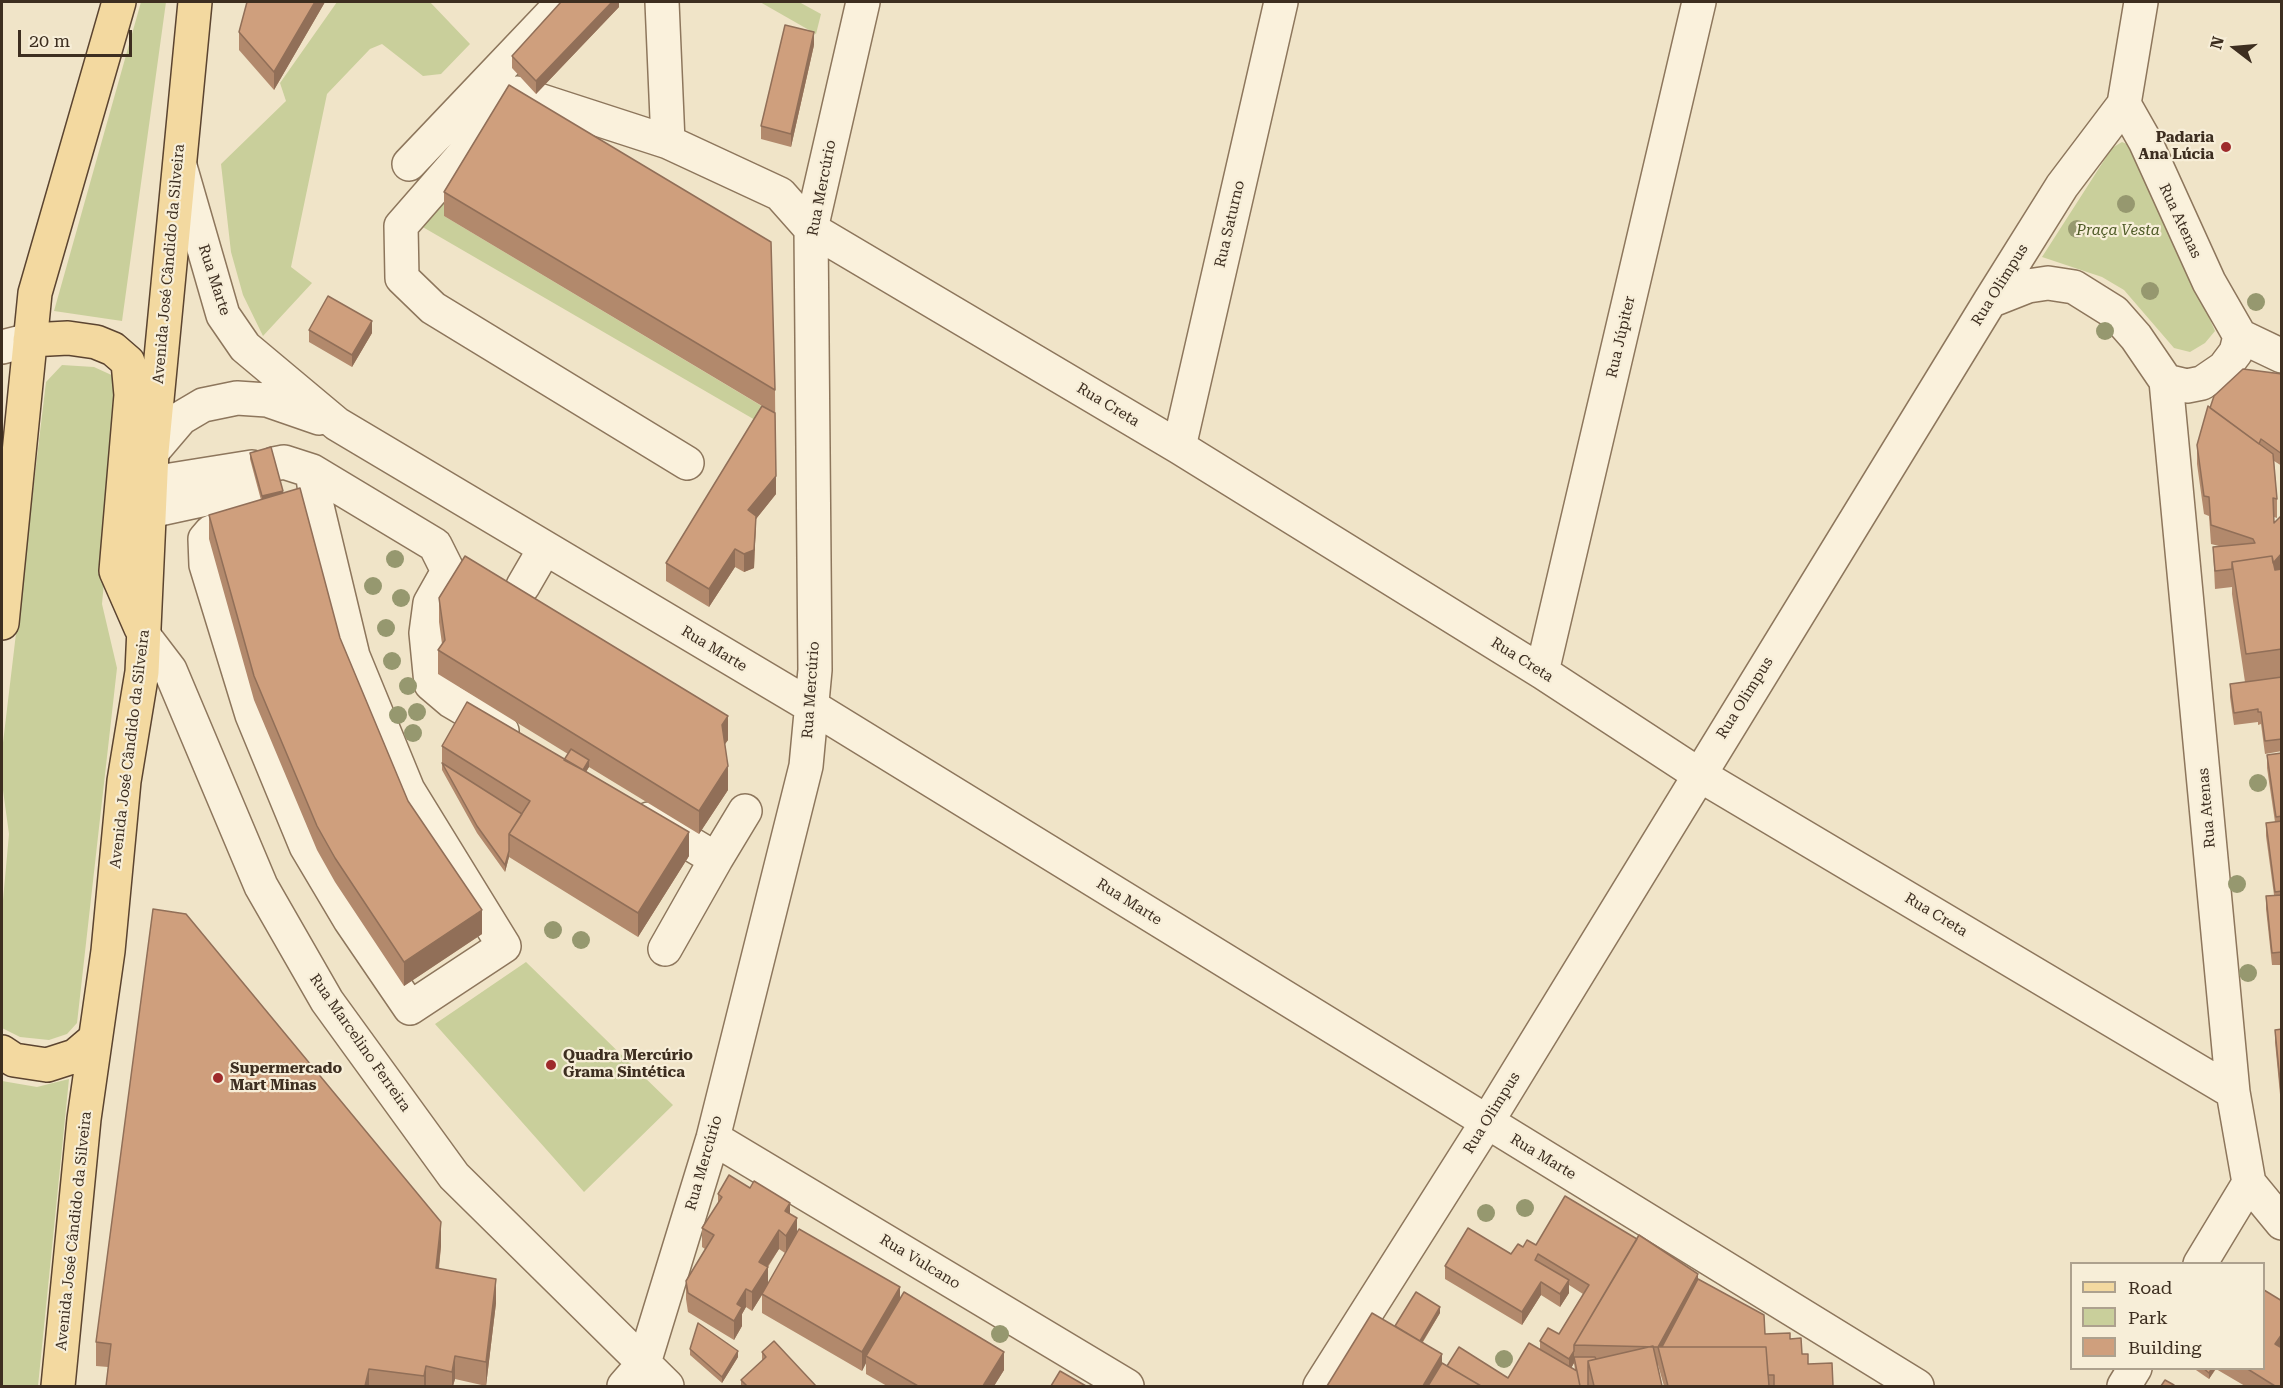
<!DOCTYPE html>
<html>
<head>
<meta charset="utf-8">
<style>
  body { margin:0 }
  #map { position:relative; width:2283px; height:1388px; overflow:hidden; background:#f0e4c8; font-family:"Roboto Serif",serif }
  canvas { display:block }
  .frame { position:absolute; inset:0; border:3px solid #3d2e20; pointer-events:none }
  .legend { position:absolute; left:2070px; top:1262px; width:195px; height:108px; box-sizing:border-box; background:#f7eed8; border:2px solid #ada18e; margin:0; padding:8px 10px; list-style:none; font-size:18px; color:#3d2e20 }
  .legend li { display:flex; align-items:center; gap:12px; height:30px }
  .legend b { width:30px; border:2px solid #ada18e }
  .north { position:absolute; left:2205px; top:18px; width:60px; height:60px; -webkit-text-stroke:4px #f7eed8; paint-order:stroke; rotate:286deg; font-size:16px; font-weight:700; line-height:24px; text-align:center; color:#3d2e20 }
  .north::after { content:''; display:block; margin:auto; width:21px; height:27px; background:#3d2e20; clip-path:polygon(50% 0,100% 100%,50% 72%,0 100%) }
  .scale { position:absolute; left:18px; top:30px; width:114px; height:27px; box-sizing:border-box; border:3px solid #3d2e20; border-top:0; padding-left:8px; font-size:18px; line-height:21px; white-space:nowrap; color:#3d2e20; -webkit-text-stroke:4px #f7eed8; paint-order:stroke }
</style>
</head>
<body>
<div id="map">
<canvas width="2283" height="1388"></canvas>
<div class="frame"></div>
<ul class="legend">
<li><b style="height:8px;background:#f3d9a0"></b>Road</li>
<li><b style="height:16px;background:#c9cf9b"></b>Park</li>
<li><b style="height:16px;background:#cf9f7d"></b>Building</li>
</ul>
<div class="north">N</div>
<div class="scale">20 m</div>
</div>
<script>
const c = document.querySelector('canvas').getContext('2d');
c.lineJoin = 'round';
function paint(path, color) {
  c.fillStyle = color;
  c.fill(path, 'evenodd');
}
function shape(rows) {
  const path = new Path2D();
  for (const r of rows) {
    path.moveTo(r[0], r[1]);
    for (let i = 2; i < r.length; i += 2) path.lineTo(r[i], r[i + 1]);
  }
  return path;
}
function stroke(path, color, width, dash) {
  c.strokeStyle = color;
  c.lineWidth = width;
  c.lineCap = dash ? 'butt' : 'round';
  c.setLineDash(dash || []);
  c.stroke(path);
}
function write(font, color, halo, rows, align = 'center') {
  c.font = font + ' "Roboto Serif",serif';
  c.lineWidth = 4.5;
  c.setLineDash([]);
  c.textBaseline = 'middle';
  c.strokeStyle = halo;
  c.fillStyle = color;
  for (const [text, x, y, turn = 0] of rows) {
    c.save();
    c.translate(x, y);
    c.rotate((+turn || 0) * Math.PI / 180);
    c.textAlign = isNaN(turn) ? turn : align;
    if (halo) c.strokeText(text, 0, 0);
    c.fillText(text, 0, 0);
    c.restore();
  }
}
const green = shape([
  [141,2,166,2,122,321,54,311],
  [337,2,430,2,470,44,441,74,423,76,382,44,370,49,327,94,291,267,312,283,263,336,243,295,231,252,221,164,286,101,280,83],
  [760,2,799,2,821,14,816,34],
  [2122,142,2134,147,2215,331,2205,343,2190,352,2174,348,2124,290,2102,277,2042,257,2112,148],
  [468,176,444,216,775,414,762,424,421,226],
  [62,365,94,367,118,378,119,418,102,604,117,668,77,1023,67,1034,49,1040,20,1037,2,1028,2,911,9,834,2,783,2,751,46,382],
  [526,962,673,1105,584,1192,435,1024],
  [69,1079,38,1386,2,1386,2,1081,37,1087]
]);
const minor = shape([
  [662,2,668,142],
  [2124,104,2145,141,2209,282,2240,336],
  [409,164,563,2],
  [180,166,223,315,245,347,337,424,811,706,1917,1386],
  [1990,301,2028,286,2048,283,2074,287,2114,312,2136,337,2166,381,2187,386,2202,383,2224,368,2236,352,2240,336],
  [2240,336,2282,356],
  [2,347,30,340],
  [2166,381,2233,1092,2249,1183,2282,1223],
  [1179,447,1281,2],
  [152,452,181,418,203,405,237,398,267,400,319,418],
  [687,463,433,308,402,278,401,226,517,93,668,142,780,194,811,229,1179,447,1542,672,1698,774,2233,1092],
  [274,464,284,462,312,471,435,545,448,571,430,603,426,633,431,684,451,701,502,731],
  [312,471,317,506,353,656,408,790,504,946,410,1008,350,920,306,846,252,715,206,565,205,539,211,532,317,506],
  [152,483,252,467],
  [151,511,257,488],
  [523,586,545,548],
  [144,636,170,670,261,886,327,1001,454,1176,667,1386],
  [1542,672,1699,2],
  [649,819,716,859,665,949],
  [716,859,745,811],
  [713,1138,1127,1386],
  [2200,1264,2249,1183],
  [624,1386,644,1363,713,1138,806,766,815,670,811,229,863,2],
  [1320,1386,1487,1122,1990,301,2062,186,2124,104,2141,2],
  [2124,1386,2135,1368]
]);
const major = shape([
  [30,340,68,338,96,342,113,349,128,362,131,395,116,571,141,628],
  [2,623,35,293,119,2],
  [2,1052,14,1060,47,1065,75,1056,95,1039],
  [58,1386,84,1119,108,951,124,781,142,672,152,452,195,2]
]);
const trees = [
  [2126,204],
  [2077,229],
  [2150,291],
  [2256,302],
  [2105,331],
  [395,559],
  [373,586],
  [401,598],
  [386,628],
  [392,661],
  [408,686],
  [417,712],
  [398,715],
  [413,733],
  [2258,783],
  [2237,884],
  [553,930],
  [581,940],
  [2248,973],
  [1525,1208],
  [1486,1213],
  [1000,1334],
  [1504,1359]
];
const wall = shape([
  [325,2,274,90,239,50,239,32],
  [619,2,619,7,536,94,512,68,512,56],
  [814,45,791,147,761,139,761,126],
  [444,192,775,390,776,494,756,519,754,568,744,572,735,567,709,607,666,581,666,563,762,406,444,216],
  [309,330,372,333,352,367,309,342],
  [2282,374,2282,466,2274,461,2277,499,2277,518,2274,517,2274,523,2282,515,2282,751,2265,754,2261,724,2258,725,2258,722,2234,725,2230,697,2230,684,2245,682,2232,594,2232,587,2215,589,2213,547,2219,546,2211,544,2209,516,2204,514,2197,464,2197,445,2210,408],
  [250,453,283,493,340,638,408,801,482,934,404,986,335,882,317,850,254,700,209,539,209,515,261,500,250,459],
  [439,598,728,740,725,744,728,790,699,834,589,767,586,772,689,856,638,937,509,857,505,872,477,833,442,770,442,746,564,760,568,754,438,674,438,650,442,644,439,622],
  [2282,753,2282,965,2272,965,2266,909,2266,896,2274,895,2266,836,2266,823,2275,822,2267,768,2267,755],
  [2282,1029,2281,1105,2275,1042,2275,1030],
  [718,1194,790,1214,797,1233,900,1299,1004,1370,994,1386,887,1386,866,1374,866,1363,862,1371,762,1313,762,1295,752,1311,746,1307,742,1314,742,1326,734,1340,688,1312,686,1299,686,1281,705,1249,702,1247,702,1228,718,1204],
  [779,1249,785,1253,768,1284,768,1267],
  [1536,1245,1698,1279,1765,1334,1790,1339,1808,1364,1833,1386,1664,1386,1658,1365,1657,1365,1662,1386,1327,1386,1395,1326,1440,1313,1423,1342,1442,1363,1447,1366,1508,1378,1540,1350,1540,1341,1559,1334,1583,1294,1569,1285,1569,1293,1560,1307,1541,1295,1522,1325,1445,1279,1445,1266,1511,1254,1523,1247],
  [1574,1363,1575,1370,1571,1368],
  [441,1246,439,1269,496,1303,486,1386,455,1379,453,1386,106,1386,108,1367,96,1366,96,1342],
  [690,1349,738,1357,722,1383,690,1355],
  [762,1352,816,1386,741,1386,741,1380,762,1361],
  [2193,1368,2264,1368,2282,1386,2245,1386,2216,1369,2209,1379]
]);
const shadedWall = shape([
  [315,2,325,2,274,90,274,72],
  [612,2,619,2,619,7,536,94,536,81],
  [814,32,814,45,791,147,791,134],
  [372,321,372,333,352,367,352,355],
  [776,476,776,494,756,519,754,568,744,572,744,554,748,510],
  [283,491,283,497,262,503,262,496],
  [735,549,735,567,709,607,709,589],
  [2282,553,2282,571,2273,582,2273,563],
  [728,716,728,740,722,748,722,725],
  [589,760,589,767,575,789,575,783],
  [728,766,728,790,699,834,699,811],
  [689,832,689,856,638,937,638,913],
  [509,851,509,857,505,872,505,865],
  [482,910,482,934,404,986,404,962],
  [790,1203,790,1222,785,1211],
  [797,1218,797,1237,786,1254,786,1236],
  [441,1222,441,1246,436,1292,436,1268],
  [779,1230,779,1249,763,1273,768,1267,768,1285,752,1311,752,1292,759,1262],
  [1698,1274,1698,1292,1665,1352,1658,1347],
  [496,1279,496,1303,486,1386,486,1362],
  [1569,1280,1569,1293,1560,1307,1560,1294],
  [1541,1282,1541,1295,1522,1325,1522,1312],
  [900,1287,900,1305,866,1356,866,1363,862,1371,862,1352],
  [746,1289,746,1307,742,1314,742,1326,734,1340,734,1321,737,1304],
  [1440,1307,1440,1313,1418,1349,1418,1343],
  [2282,1334,2282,1352,2275,1344],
  [738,1351,738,1357,722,1383,722,1377],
  [1574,1351,1574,1363,1569,1372,1569,1359],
  [1004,1352,1004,1370,994,1386,983,1386],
  [1442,1354,1442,1386,1423,1386],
  [455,1356,455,1379,453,1386,452,1386,452,1372],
  [426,1366,426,1386,424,1386,424,1376],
  [2212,1368,2216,1368,2209,1379,2209,1373],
  [369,1369,369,1386,365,1386]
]);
const building = shape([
  [247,2,315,2,274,72,239,32,247,2],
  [561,2,612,2,536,81,512,56,561,2],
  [785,25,814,32,791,134,761,126,785,25],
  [509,85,771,242,775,390,444,192,509,85],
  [328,296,372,321,352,355,309,330,328,296],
  [2243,369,2282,374,2282,454,2261,439,2259,444,2210,408,2214,396,2243,369],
  [762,406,775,413,776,476,748,510,756,516,754,550,744,554,735,549,709,589,666,563,762,406],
  [2208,406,2273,454,2277,499,2273,498,2274,523,2282,515,2282,553,2273,563,2272,556,2232,562,2232,569,2215,571,2213,547,2255,543,2253,539,2211,525,2209,497,2204,496,2197,445,2208,406],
  [271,447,283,491,262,496,250,453,271,447],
  [300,488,340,638,408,801,482,910,404,962,335,858,317,826,254,676,209,515,300,488],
  [465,556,728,716,722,725,728,766,699,811,438,650,445,640,439,598,465,556],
  [2272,556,2275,570,2282,569,2282,649,2246,654,2232,562,2272,556],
  [2282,677,2282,739,2265,741,2261,712,2258,712,2258,709,2234,713,2230,684,2282,677],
  [467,702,689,832,638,913,509,834,530,801,442,746,467,702],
  [571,749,589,760,583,770,564,760,571,749],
  [2282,753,2282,816,2276,817,2267,755,2282,753],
  [442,763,522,814,509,834,509,851,505,865,477,826,442,763],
  [2282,821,2282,891,2275,892,2266,823,2282,821],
  [2282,895,2282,952,2272,953,2266,896,2282,895],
  [153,909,186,914,441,1222,436,1268,496,1279,486,1362,455,1356,452,1372,426,1366,424,1376,369,1369,365,1386,106,1386,111,1344,96,1342,153,909],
  [2282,1029,2282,1092,2281,1092,2275,1030,2282,1029],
  [729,1175,750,1188,754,1181,790,1203,785,1211,797,1218,786,1236,779,1230,759,1262,768,1267,752,1292,746,1289,737,1304,742,1307,734,1321,688,1293,686,1281,714,1235,702,1228,722,1197,718,1194,729,1175],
  [1565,1196,1637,1239,1574,1345,1574,1351,1569,1359,1540,1341,1548,1328,1559,1334,1589,1285,1538,1254,1535,1260,1569,1280,1560,1294,1541,1282,1522,1312,1445,1266,1468,1228,1511,1254,1518,1244,1523,1247,1527,1240,1536,1245,1565,1196],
  [799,1229,900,1287,862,1352,762,1294,799,1229],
  [1639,1235,1698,1274,1658,1347,1574,1345,1639,1235],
  [1698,1279,1764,1315,1765,1334,1790,1333,1790,1339,1801,1338,1802,1354,1808,1354,1808,1364,1832,1363,1833,1386,1774,1386,1774,1375,1768,1375,1766,1347,1662,1347,1698,1279],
  [2264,1290,2282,1301,2282,1334,2275,1344,2282,1348,2282,1386,2275,1386,2246,1368,2264,1368,2264,1290],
  [904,1292,1004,1352,983,1386,918,1386,866,1356,904,1292],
  [1416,1292,1440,1307,1420,1341,1395,1326,1416,1292],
  [1372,1313,1442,1354,1423,1386,1327,1386,1372,1313],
  [698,1323,738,1351,722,1377,690,1349,698,1323],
  [774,1341,816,1386,747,1386,741,1380,766,1357,762,1352,774,1341],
  [1529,1343,1577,1371,1580,1386,1481,1386,1447,1366,1459,1347,1508,1378,1529,1343],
  [1653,1346,1662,1386,1594,1386,1588,1361,1653,1346],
  [1658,1347,1766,1347,1769,1386,1668,1386,1658,1347],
  [1574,1357,1595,1357,1596,1359,1588,1361,1588,1386,1580,1386,1574,1357],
  [1442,1363,1481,1386,1428,1386,1442,1363],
  [2203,1368,2212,1368,2209,1373,2203,1368],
  [1060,1371,1086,1386,1051,1386,1060,1371],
  [2165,1380,2174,1385,2173,1386,2161,1386,2165,1380]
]);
const markers = [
  [2226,147,6,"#9e2a2b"],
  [551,1065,6,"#9e2a2b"],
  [218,1078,6,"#9e2a2b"]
];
const poiNames = [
  ["Padaria",2214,138,"right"],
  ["Ana Lúcia",2214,155,"right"],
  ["Quadra Mercúrio",563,1056],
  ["Grama Sintética",563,1073],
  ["Supermercado",230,1069],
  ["Mart Minas",230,1086]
];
const streetNames = [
  ["Rua Mercúrio",822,188,-79],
  ["Rua Atenas",2180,221,65],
  ["Rua Saturno",1230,224,-77],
  ["Avenida José Cândido da Silveira",169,264,-85],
  ["Rua Marte",214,280,72],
  ["Rua Olimpus",2000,285,-58],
  ["Rua Júpiter",1621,337,-77],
  ["Rua Creta",1108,405,31],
  ["Rua Marte",714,649,31],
  ["Rua Creta",1522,660,32],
  ["Rua Mercúrio",811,690,-86],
  ["Rua Olimpus",1745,698,-58],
  ["Avenida José Cândido da Silveira",130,749,-83],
  ["Rua Atenas",2207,808,-95],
  ["Rua Marte",1129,902,32],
  ["Rua Creta",1936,915,31],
  ["Rua Marcelino Ferreira",360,1043,55],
  ["Rua Olimpus",1492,1113,-58],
  ["Rua Marte",1543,1157,31],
  ["Rua Mercúrio",704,1163,-74],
  ["Avenida José Cândido da Silveira",74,1231,-84],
  ["Rua Vulcano",920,1262,31]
];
const parkNames = [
  ["Praça Vesta",2118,231]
];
paint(green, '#c9cf9b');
stroke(minor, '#8d765c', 36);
stroke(major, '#5b4430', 36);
stroke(minor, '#faf1dc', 33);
stroke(major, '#f3d9a0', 33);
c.fillStyle = '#96986f';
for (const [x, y] of trees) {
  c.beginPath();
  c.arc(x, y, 9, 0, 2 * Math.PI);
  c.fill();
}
paint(wall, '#b2896c');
paint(shadedWall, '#916f58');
paint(building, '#cf9f7d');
stroke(building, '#916f58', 1.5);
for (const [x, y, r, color] of markers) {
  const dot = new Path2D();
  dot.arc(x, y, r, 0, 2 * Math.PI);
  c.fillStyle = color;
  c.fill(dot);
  stroke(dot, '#f7eed8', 2);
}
write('bold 15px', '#3d2e20', '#f7eed8', poiNames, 'left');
write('15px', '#3d2e20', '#f7eed8', streetNames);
write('italic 15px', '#4d5a26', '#f7eed8', parkNames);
</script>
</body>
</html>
